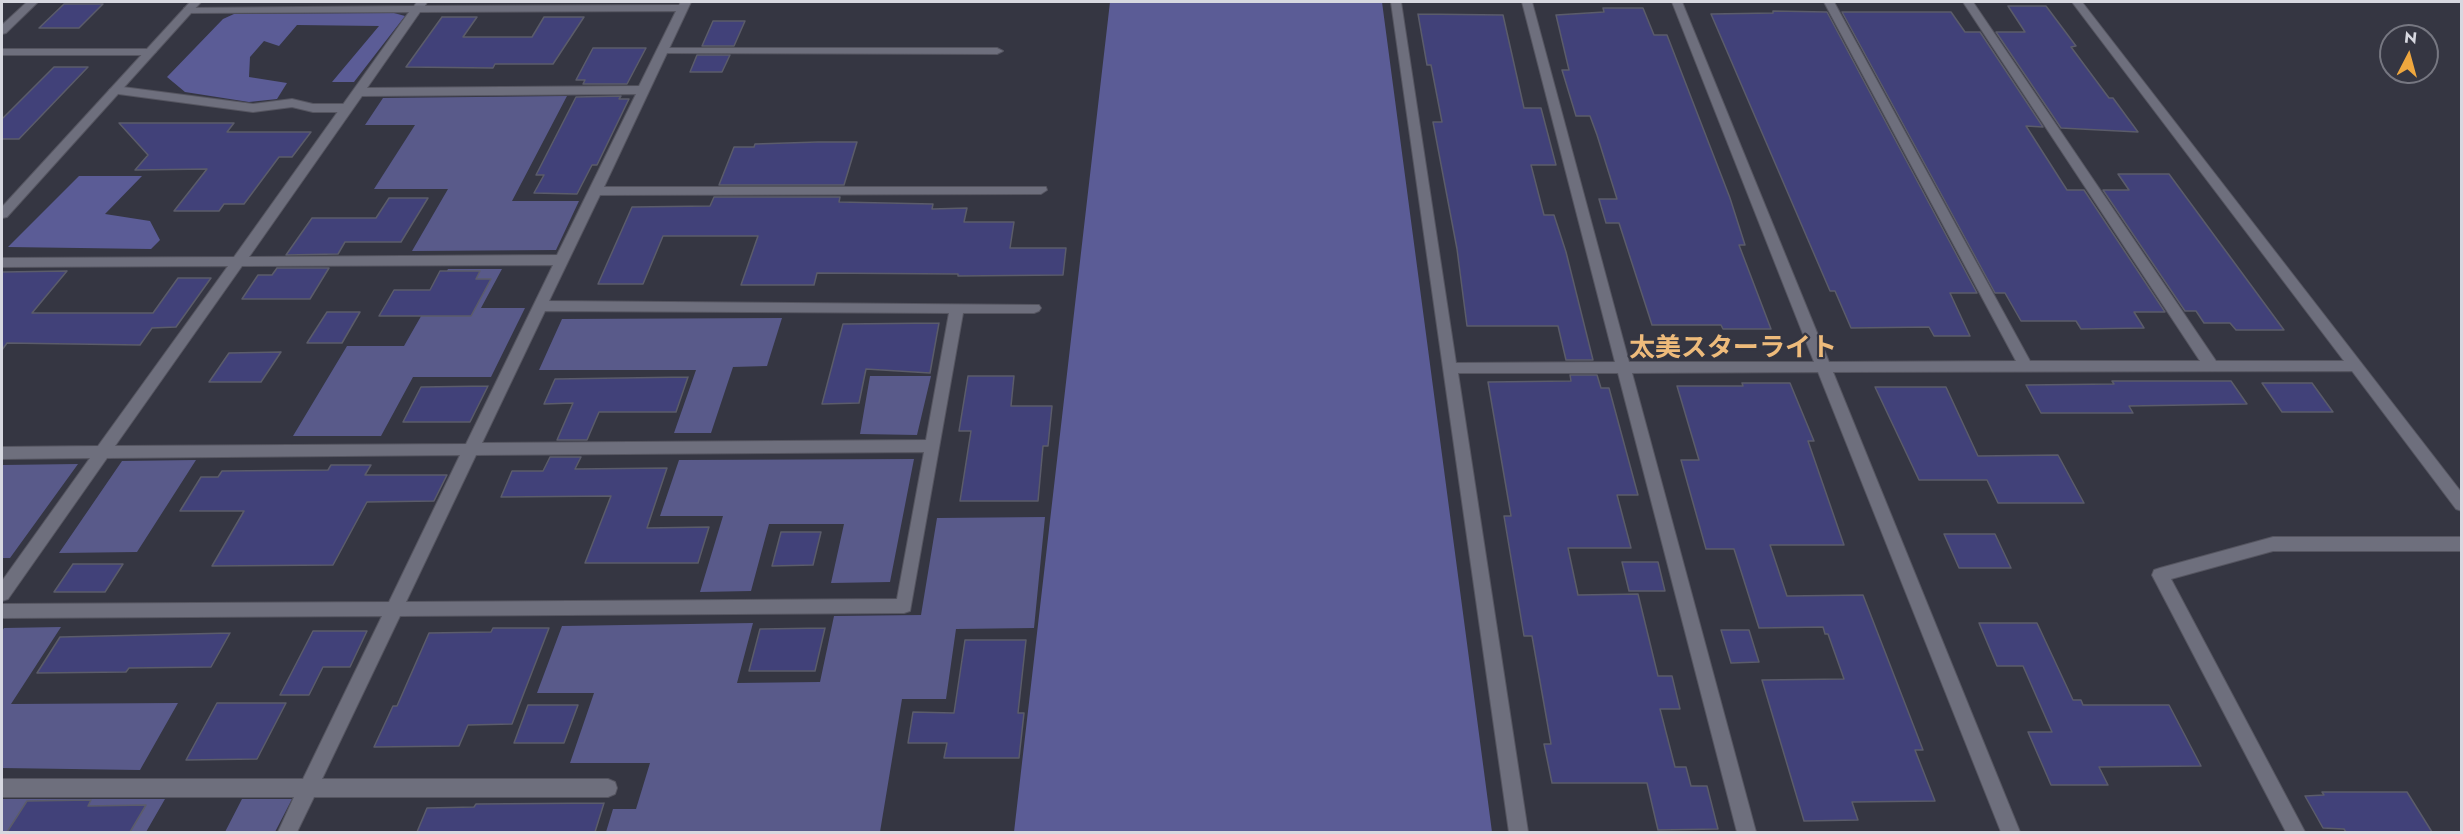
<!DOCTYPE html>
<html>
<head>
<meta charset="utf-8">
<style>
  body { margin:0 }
  #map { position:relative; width:2463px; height:834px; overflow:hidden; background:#353642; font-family:Jost,sans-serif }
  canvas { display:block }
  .frame { position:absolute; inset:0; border:3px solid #d7d8e0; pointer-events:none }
  .north { position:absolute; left:2379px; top:24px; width:60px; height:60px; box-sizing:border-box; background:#353642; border:2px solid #767781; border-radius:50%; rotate:6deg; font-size:16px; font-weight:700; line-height:24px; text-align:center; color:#d7d8e0 }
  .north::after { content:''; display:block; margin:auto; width:21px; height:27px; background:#efa73e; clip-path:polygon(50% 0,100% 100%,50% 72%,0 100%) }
</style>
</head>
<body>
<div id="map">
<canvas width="2463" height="834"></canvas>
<div class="frame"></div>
<div class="north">N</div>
</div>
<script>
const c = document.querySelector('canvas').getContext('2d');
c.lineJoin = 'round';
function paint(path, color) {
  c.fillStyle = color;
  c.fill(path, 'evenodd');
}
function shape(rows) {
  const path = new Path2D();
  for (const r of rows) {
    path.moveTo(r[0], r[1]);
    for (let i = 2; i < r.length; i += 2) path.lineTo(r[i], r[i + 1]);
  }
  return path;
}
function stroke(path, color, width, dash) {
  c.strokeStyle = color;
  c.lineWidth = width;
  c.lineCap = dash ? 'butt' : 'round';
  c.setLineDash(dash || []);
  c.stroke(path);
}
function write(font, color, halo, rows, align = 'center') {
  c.font = font + ' Jost,"Noto Sans JP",sans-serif';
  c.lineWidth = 4.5;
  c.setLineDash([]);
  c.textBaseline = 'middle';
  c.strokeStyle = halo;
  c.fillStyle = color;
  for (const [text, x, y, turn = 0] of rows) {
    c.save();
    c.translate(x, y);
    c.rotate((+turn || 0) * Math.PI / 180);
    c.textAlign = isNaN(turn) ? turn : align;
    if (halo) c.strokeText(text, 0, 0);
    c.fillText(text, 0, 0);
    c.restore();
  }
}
const green = shape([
  [567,96,512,201,579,201,556,250,412,251,448,189,374,189,415,125,365,125,383,98],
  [448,269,502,269,481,308,525,308,491,377,413,377,381,436,293,436,347,346,404,346],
  [782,318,767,366,733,367,711,433,674,433,696,370,539,370,562,319],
  [870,376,931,376,917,435,860,434],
  [914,459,890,582,831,583,844,524,769,524,751,591,700,592,723,516,660,516,679,460],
  [196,460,137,552,59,553,122,461],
  [78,464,10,558,2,558,2,465],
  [1045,517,1034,628,956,629,946,699,902,699,880,832,606,832,613,809,636,809,650,763,570,763,594,693,537,693,562,626,753,623,737,683,820,682,834,616,921,615,937,518],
  [61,627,11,704,178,703,140,770,2,768,2,631,4,628],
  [2,799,165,799,146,832,2,832],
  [242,799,292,799,275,832,225,832]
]);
const forest = shape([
  [1110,2,1382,2,1492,832,1014,832],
  [394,13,405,16,354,82,332,82,379,26,297,25,279,46,264,41,250,57,249,77,287,83,277,99,249,102,185,92,167,77,223,19,234,14],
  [79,176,142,176,105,214,150,221,160,240,151,249,8,247]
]);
const building = shape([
  [64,4,103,4,79,28,39,28,64,4],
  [2008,6,2046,6,2076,46,2071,47,2109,98,2113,98,2138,132,2061,128,1996,32,2025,32,2008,6],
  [1603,8,1643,8,1654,35,1667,35,1730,198,1745,245,1739,245,1771,329,1723,329,1721,325,1652,325,1619,223,1606,223,1599,199,1617,199,1597,135,1590,116,1576,116,1562,70,1569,70,1556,15,1604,12,1603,8],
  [1773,11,1827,12,1977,293,1950,293,1970,336,1934,336,1929,327,1851,328,1835,291,1830,291,1711,14,1773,13,1773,11],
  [1842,12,1951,12,1965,32,1980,32,2043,127,2026,126,2067,190,2084,190,2165,312,2134,312,2144,328,2081,329,2076,321,2021,321,2005,293,1995,293,1842,12],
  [1418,14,1503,15,1524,108,1541,108,1556,165,1531,165,1544,215,1554,215,1566,252,1593,360,1566,360,1558,326,1467,326,1457,249,1433,122,1442,122,1431,65,1427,65,1418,14],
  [442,17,477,17,463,37,532,37,544,17,584,17,553,64,495,64,493,68,406,67,442,17],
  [713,21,745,21,734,46,702,46,713,21],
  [593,48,646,48,627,84,583,84,585,80,576,80,593,48],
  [697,55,730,55,722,72,690,72,697,55],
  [54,67,88,67,19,139,2,139,2,119,54,67],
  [621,96,619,99,629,99,597,165,592,165,577,194,534,193,544,175,536,175,576,97,621,96],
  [119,123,234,123,227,132,311,132,292,157,279,157,244,204,224,204,219,211,174,211,207,169,135,170,148,155,119,123],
  [818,142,857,142,844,185,719,185,734,147,754,147,755,144,818,142],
  [2118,174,2169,174,2284,330,2236,330,2230,323,2204,323,2196,311,2185,311,2103,190,2129,190,2118,174],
  [714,197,840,197,839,202,933,204,932,209,967,208,964,222,1014,222,1010,248,1066,248,1063,275,958,276,958,274,817,273,814,285,741,285,758,236,663,236,643,284,598,284,632,207,710,206,714,197],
  [389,198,428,198,401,242,345,242,338,254,286,255,312,218,376,218,389,198],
  [277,268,329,268,310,299,242,299,258,275,272,275,277,268],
  [67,271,32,313,153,313,178,278,211,278,176,327,152,328,140,345,7,343,2,350,2,272,67,271],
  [440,271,480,271,476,279,491,279,471,316,379,316,394,290,430,290,440,271],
  [327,312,360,312,342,343,307,343,327,312],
  [939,323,930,373,866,369,859,403,822,404,843,324,939,323],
  [281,352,261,382,209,382,229,353,281,352],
  [1570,375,1597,375,1601,388,1609,388,1638,495,1617,495,1631,548,1568,548,1578,595,1638,594,1658,676,1672,676,1680,709,1660,709,1675,767,1686,767,1691,786,1707,786,1718,829,1658,830,1647,783,1552,783,1544,744,1551,744,1532,636,1524,636,1504,516,1511,516,1488,382,1571,381,1570,375],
  [968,376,1014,376,1011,406,1052,406,1048,446,1043,446,1038,501,960,501,971,431,959,431,968,376],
  [688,377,676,412,599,412,587,440,557,440,573,403,544,404,555,379,688,377],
  [2112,381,2231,381,2247,404,2129,406,2133,413,2041,413,2026,385,2114,384,2112,381],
  [1742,383,1790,383,1814,441,1808,441,1844,545,1770,545,1787,596,1863,595,1923,750,1915,750,1935,801,1852,802,1858,820,1804,821,1762,680,1844,679,1828,634,1825,634,1823,627,1759,628,1734,549,1706,549,1681,460,1699,460,1677,386,1743,386,1742,383],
  [2262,383,2312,383,2333,412,2282,412,2262,383],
  [488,386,470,422,403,422,421,387,488,386],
  [1875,387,1946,387,1978,456,2058,455,2084,503,1998,503,1987,480,1919,480,1875,387],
  [550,457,581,457,575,469,667,468,647,528,709,527,698,563,585,563,611,496,501,497,512,471,543,471,550,457],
  [331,465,371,465,365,475,447,475,434,501,367,502,333,565,212,566,244,511,180,511,201,477,218,477,222,471,328,470,331,465],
  [781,532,821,532,813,565,772,566,781,532],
  [1944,534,1995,534,2011,568,1959,568,1944,534],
  [1622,562,1658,562,1665,591,1629,591,1622,562],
  [73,564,123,564,105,592,54,592,73,564],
  [1979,623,2037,623,2073,700,2081,700,2083,705,2169,705,2201,766,2099,767,2108,785,2051,785,2028,732,2052,732,2023,666,1997,666,1979,623],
  [493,628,549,628,512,724,468,725,459,746,374,747,393,706,397,706,429,633,491,632,493,628],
  [825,628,815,671,749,671,760,629,825,628],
  [1721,630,1749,630,1759,662,1731,663,1721,630],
  [313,631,367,631,350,667,323,667,309,695,280,695,313,631],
  [230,633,211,667,129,668,126,672,37,673,60,637,230,633],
  [965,640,1026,640,1018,713,1024,713,1019,758,944,758,947,743,908,743,913,712,954,713,965,640],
  [217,703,286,703,257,759,186,760,217,703],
  [528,705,578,705,564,743,514,743,528,705],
  [2322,792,2407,792,2432,832,2346,832,2344,829,2323,828,2305,796,2324,795,2322,792],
  [91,800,88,806,146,805,130,832,7,832,27,801,91,800],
  [604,803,595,832,417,832,427,808,474,807,476,804,604,803]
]);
const service = shape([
  [663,48,997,48,1003,51,997,54,659,53,659,49,663,48],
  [115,86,253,104,292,99,313,104,346,104,352,108,346,112,313,112,292,107,253,112,111,93,109,90,115,86],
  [2273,537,2462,537,2462,551,2273,551,2171,579,2305,832,2286,832,2152,575,2154,570,2160,568,2273,537]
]);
const minor = shape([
  [27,2,38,2,6,33,2,34,2,25,27,2],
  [417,2,427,2,425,6,679,5,681,2,691,2,604,187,1046,187,1047,190,1041,194,600,195,549,301,1039,305,1041,308,1039,311,1034,313,963,313,910,611,904,613,400,616,322,779,608,779,615,782,617,788,615,794,608,797,314,797,297,832,278,832,294,797,2,797,2,779,303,779,382,616,2,618,2,604,389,602,460,455,107,458,8,599,2,601,2,581,90,458,2,459,2,447,98,446,228,266,2,267,2,258,234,257,409,12,188,13,184,12,184,8,414,6,417,2],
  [676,11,639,86,367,88,420,12,676,11],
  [636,94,557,255,249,257,362,96,636,94],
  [553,265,466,444,115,446,242,266,553,265],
  [545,311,949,313,926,440,482,443,545,311],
  [924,452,897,599,406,602,476,455,924,452],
  [1391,2,1401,2,1456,363,1615,362,1522,2,1532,2,1629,362,1814,362,1672,2,1682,2,1829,362,2016,361,1824,2,1834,2,2030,361,2200,361,1963,2,1973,2,2216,361,2344,361,2072,2,2082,2,2462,493,2462,511,2456,509,2352,371,1833,372,2020,832,2001,832,1818,372,1632,373,1756,832,1737,832,1618,373,1458,373,1528,832,1509,832,1391,2],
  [2,49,150,49,156,52,150,55,2,55,2,49]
]);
const tertiary = shape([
  [190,2,201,2,7,217,2,218,2,207,190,2]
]);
const quarterNames = [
  ["太美スターライト",1733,350]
];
paint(green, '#595a8a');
paint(forest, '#5b5c96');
paint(building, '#414179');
stroke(building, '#5b5c6a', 1.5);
stroke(service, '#555560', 2);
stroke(minor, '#555560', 2);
stroke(tertiary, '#555560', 2);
paint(service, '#6e6f7d');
paint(minor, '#6e6f7d');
paint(tertiary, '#6e6f7d');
write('bold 26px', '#eebb7b', '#353642', quarterNames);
</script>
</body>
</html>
